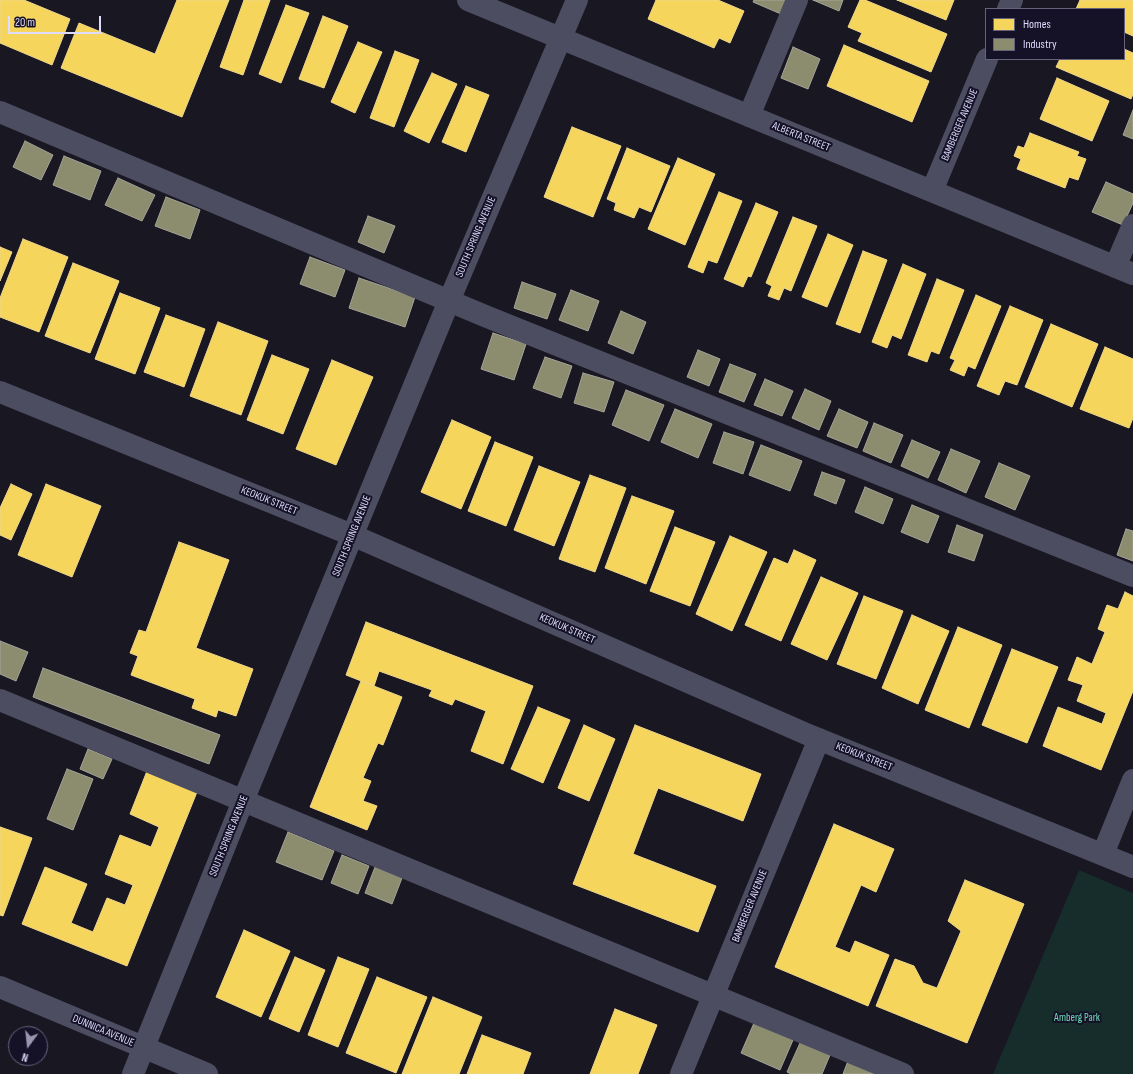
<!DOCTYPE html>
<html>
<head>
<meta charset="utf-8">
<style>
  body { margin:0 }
  #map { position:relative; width:1133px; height:1074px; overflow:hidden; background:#181722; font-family:"Sofia Sans Condensed",sans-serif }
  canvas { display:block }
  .legend { position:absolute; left:985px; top:8px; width:140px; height:52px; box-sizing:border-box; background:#151227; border:1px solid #65627c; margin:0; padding:5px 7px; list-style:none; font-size:12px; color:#dedbfc }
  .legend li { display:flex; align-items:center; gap:8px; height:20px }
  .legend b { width:20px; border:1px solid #65627c }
  .north { position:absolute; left:8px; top:1026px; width:40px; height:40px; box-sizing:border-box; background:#151227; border:1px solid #65627c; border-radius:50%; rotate:195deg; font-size:11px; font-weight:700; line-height:16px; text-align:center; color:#dedbfc }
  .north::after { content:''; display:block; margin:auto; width:14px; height:18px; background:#9996b0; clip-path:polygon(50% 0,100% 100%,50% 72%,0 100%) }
  .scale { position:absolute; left:8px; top:16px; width:93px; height:18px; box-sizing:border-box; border:2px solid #dedbfc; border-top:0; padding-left:5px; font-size:12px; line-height:14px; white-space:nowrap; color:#dedbfc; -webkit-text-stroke:3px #151227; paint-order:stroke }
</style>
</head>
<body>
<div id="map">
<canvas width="1133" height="1074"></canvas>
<ul class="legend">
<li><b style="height:11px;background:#f6d55c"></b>Homes</li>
<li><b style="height:11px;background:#8c8c6e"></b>Industry</li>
</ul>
<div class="north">N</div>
<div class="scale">20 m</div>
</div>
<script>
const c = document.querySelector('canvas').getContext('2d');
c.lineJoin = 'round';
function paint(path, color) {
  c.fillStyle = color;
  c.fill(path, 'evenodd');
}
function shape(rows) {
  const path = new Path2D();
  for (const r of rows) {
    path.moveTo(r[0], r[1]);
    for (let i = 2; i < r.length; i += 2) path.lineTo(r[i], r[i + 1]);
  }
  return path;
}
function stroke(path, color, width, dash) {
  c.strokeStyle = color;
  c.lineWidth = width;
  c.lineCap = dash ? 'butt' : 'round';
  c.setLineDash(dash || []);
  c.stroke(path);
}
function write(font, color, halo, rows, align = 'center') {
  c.font = font + ' "Sofia Sans Condensed",sans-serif';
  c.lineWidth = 4;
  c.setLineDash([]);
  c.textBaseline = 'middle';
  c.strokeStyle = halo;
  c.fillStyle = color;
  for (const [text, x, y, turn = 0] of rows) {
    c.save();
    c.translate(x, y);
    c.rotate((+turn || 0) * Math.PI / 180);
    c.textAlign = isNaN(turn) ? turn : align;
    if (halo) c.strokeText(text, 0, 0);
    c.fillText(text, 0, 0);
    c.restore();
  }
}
const green = shape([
  [1079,870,1133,893,1133,1074,993,1074]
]);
const homes = shape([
  [0,0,24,0,70,19,52,65,0,43,0,0],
  [177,0,229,0,182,117,61,68,79,23,155,54,177,0],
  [244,0,270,0,243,75,220,67,244,0],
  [656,0,718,0,744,11,730,43,719,38,714,48,648,19,656,0],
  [860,0,865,0,947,34,931,72,858,41,862,33,848,27,860,0],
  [897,0,954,0,946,20,897,0],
  [1080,0,1133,0,1133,36,1124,32,1124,9,1076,9,1080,0],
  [286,5,309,13,281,83,259,74,286,5],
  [323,16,348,26,324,88,299,79,323,16],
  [358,42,382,52,355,113,331,102,358,42],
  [844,45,929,81,912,122,827,86,844,45],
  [1124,49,1133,53,1133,94,1131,99,1056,67,1060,59,1124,59,1124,49],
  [395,51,419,60,394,127,370,118,395,51],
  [432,73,457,84,429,143,404,131,432,73],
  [1057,78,1109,101,1092,141,1040,119,1057,78],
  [466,86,489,95,466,152,442,142,466,86],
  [572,127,621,146,593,217,544,197,572,127],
  [1030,133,1079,152,1077,156,1086,159,1078,180,1069,177,1065,188,1017,169,1021,159,1014,156,1018,146,1024,148,1030,133],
  [627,148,670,166,651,212,639,207,634,218,614,210,616,203,607,199,627,148],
  [678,158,715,174,685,245,648,229,678,158],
  [719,192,742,201,717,263,708,260,703,273,688,267,719,192],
  [756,203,778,212,751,277,748,276,743,287,724,279,756,203],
  [793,217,817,226,791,291,784,288,779,300,768,296,772,286,766,283,793,217],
  [828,234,853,245,827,307,802,297,828,234],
  [23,239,68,257,39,332,0,317,0,298,23,239],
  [0,247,12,252,0,281,0,247],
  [863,251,887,260,860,333,836,324,863,251],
  [73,263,119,281,90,353,45,336,73,263],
  [903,264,926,274,901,339,892,335,887,348,872,342,903,264],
  [937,279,964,290,939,354,931,351,927,362,908,355,937,279],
  [120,293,160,308,135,374,95,359,120,293],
  [976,295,1001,306,975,369,968,366,964,376,950,370,955,360,950,358,976,295],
  [1010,306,1043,320,1017,385,1005,381,999,395,977,386,1010,306],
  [166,315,205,329,184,387,144,372,166,315],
  [218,322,268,341,241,415,190,396,218,322],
  [1051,324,1098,344,1072,407,1025,387,1051,324],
  [1105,347,1133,359,1133,418,1129,428,1080,409,1105,347],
  [272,355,309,369,283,434,247,420,272,355],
  [332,360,373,377,336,465,296,449,332,360],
  [452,420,491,437,461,509,421,492,452,420],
  [495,442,533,457,506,526,468,511,495,442],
  [539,466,580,482,554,546,514,530,539,466],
  [590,475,626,488,595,572,559,559,590,475],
  [11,484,32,494,11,540,0,535,0,508,11,484],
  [46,484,101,506,72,577,18,555,46,484],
  [632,496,674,511,646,584,605,568,632,496],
  [675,527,715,542,690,606,650,591,675,527],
  [730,536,767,552,732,631,696,614,730,536],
  [179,542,229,560,196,648,253,669,236,716,218,710,216,717,192,708,195,699,131,675,138,656,130,653,139,630,146,632,179,542],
  [794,550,816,560,781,641,745,625,774,558,788,564,794,550],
  [821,577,858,593,827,660,791,644,821,577],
  [1125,592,1133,596,1133,691,1101,770,1043,746,1058,707,1102,724,1106,713,1077,701,1083,685,1068,680,1077,657,1092,664,1105,632,1098,629,1107,605,1118,609,1125,592],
  [864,596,903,611,876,679,837,664,864,596],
  [912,615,949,631,918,704,882,688,912,615],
  [366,622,533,686,503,764,471,751,486,711,455,699,452,705,429,696,432,690,379,671,374,686,346,675,366,622],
  [958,627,1002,645,969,728,925,710,958,627],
  [1012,649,1058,667,1027,743,982,725,1012,649],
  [361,681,402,697,383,745,378,743,363,778,371,781,363,801,377,806,367,830,310,807,361,681],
  [538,707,570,720,543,783,511,769,538,707],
  [584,725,615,739,589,801,558,788,584,725],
  [635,725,761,774,743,821,658,788,633,854,716,886,698,932,573,884,635,725],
  [147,771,197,792,127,966,22,924,45,867,87,884,71,923,93,932,107,898,125,905,133,885,105,874,120,835,151,847,159,827,130,814,147,771],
  [834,824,894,849,876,892,861,885,835,947,850,953,855,941,889,955,868,1006,775,967,834,824],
  [0,827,32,838,3,916,0,915,0,827],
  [965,880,1024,904,967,1043,876,1006,895,959,914,966,923,983,937,988,961,931,948,921,965,880],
  [244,930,290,951,261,1017,216,997,244,930],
  [295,957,325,970,299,1032,269,1019,295,957],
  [338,957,369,969,338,1047,308,1035,338,957],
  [377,977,427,997,396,1073,346,1053,377,977],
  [433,997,482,1017,459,1074,402,1074,433,997],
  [615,1009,657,1025,638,1074,590,1074,615,1009],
  [482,1035,531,1053,523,1074,467,1074,482,1035]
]);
const industry = shape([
  [754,0,788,0,781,14,753,2,754,0],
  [813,0,843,0,839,11,813,0],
  [793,47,820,59,808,89,781,78,793,47],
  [1133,110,1133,139,1123,135,1133,110],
  [25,141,53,155,41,180,13,167,25,141],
  [64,156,101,171,90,200,53,185,64,156],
  [118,178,155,195,142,221,105,205,118,178],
  [1106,182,1133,194,1133,203,1123,225,1092,212,1106,182],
  [166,197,200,210,190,239,155,226,166,197],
  [368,216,395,226,384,253,358,242,368,216],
  [310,257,345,270,335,297,300,284,310,257],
  [359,278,415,297,405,327,349,308,359,278],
  [522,282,556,294,547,319,514,308,522,282],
  [571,290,599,301,588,331,559,320,571,290],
  [621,311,646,322,633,354,608,343,621,311],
  [493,333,526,344,514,380,481,369,493,333],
  [698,350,720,359,709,386,687,377,698,350],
  [545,357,572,366,561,398,533,388,545,357],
  [730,364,756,374,744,402,719,392,730,364],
  [583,373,614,382,604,412,574,403,583,373],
  [765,379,793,391,782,416,754,405,765,379],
  [805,389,831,401,819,430,792,418,805,389],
  [626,390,664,405,649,441,612,425,626,390],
  [675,409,712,424,698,458,661,442,675,409],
  [839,409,868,422,857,448,827,436,839,409],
  [874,423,903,435,891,463,863,451,874,423],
  [724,432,754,442,743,474,713,463,724,432],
  [912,440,940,452,928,478,901,466,912,440],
  [761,445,802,461,790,491,749,475,761,445],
  [951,449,980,461,966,493,938,480,951,449],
  [999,463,1030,476,1015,510,985,497,999,463],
  [822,472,845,480,836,504,814,495,822,472],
  [865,487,893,499,883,524,855,512,865,487],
  [912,505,939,516,928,543,901,532,912,505],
  [957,525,983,535,974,561,948,552,957,525],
  [1126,529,1133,531,1133,561,1117,555,1126,529],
  [0,641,28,652,16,681,0,674,0,641],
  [43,668,220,735,209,764,33,697,43,668],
  [88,749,112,759,103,779,80,769,88,749],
  [67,769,93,779,73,830,47,819,67,769],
  [288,832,334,851,322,880,276,862,288,832],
  [342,855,369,866,358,894,331,883,342,855],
  [375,867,402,878,392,904,365,893,375,867],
  [754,1023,793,1040,780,1070,741,1053,754,1023],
  [800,1043,830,1055,822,1074,791,1074,787,1072,800,1043],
  [848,1061,878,1074,843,1074,848,1061]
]);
const minor = shape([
  [468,0,1133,274],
  [1008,9,1012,0],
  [0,112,485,316,1133,576],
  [749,116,797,0],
  [932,191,987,59],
  [1115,267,1133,225],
  [0,392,352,535,811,736,1133,867],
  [0,700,903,1074],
  [1103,854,1133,780],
  [0,987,207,1074],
  [133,1074,243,801,449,301,577,0],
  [681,1074,819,739]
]);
const streetNames = [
  ["BAMBERGER AVENUE",960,125,-67],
  ["ALBERTA STREET",801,137,22],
  ["SOUTH SPRING AVENUE",476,237,-67],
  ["KEOKUK STREET",269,501,22],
  ["SOUTH SPRING AVENUE",352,536,-68],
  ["KEOKUK STREET",567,629,24],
  ["KEOKUK STREET",864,757,22],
  ["SOUTH SPRING AVENUE",229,836,-68],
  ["BAMBERGER AVENUE",750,906,-68],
  ["DUNNICA AVENUE",103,1031,23]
];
const parkNames = [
  ["Amberg Park",1077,1018]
];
paint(green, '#162d2c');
paint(homes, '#f6d55c');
stroke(homes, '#efd78c', 1);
paint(industry, '#8c8c6e');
stroke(industry, '#a5a499', 1);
stroke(minor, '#4d4d62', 22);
write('11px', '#dedbfc', '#151227', streetNames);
write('11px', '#6dd6b7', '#151227', parkNames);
</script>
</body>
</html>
